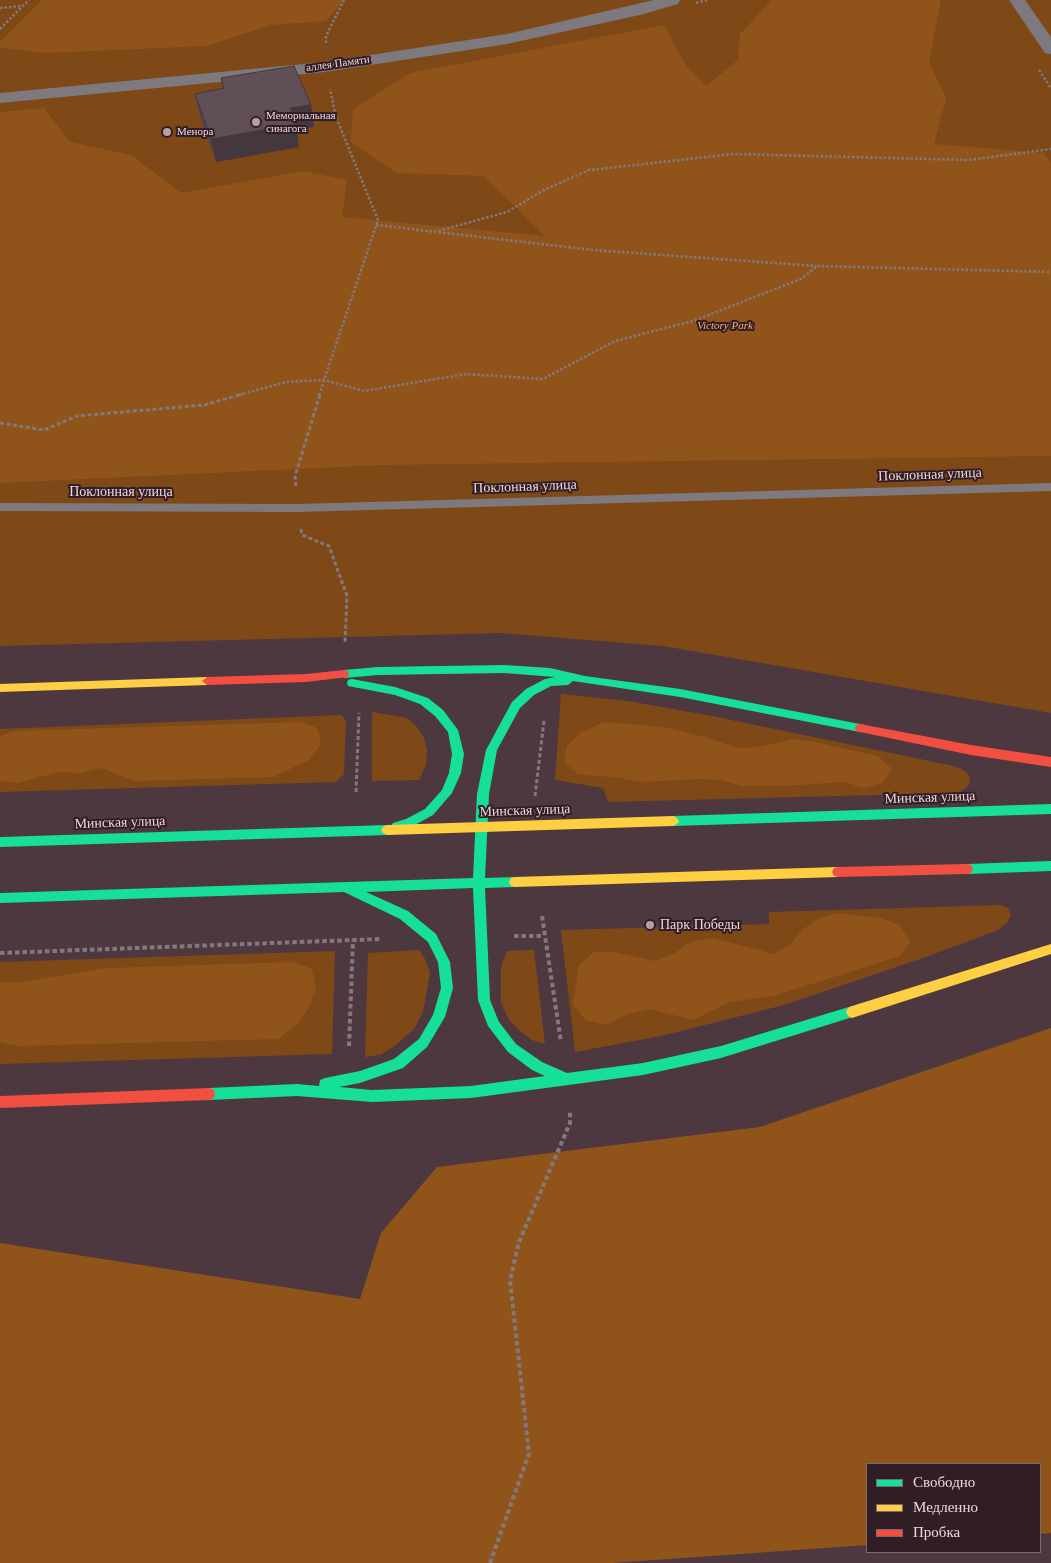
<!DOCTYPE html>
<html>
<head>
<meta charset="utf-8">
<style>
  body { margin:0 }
  #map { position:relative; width:1051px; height:1563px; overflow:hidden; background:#4e3840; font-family:"Times New Roman",serif }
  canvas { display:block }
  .legend { position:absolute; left:866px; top:1463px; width:175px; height:90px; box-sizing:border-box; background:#301e24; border:1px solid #7c686e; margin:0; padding:6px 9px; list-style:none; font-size:15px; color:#efd6dd }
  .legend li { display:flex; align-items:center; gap:10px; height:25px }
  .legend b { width:25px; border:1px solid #7c686e }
</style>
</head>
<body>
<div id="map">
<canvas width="1051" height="1563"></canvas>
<ul class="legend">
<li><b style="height:6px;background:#16e098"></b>Свободно</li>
<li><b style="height:6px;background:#ffcf43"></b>Медленно</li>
<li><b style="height:6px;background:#f24e42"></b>Пробка</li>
</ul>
</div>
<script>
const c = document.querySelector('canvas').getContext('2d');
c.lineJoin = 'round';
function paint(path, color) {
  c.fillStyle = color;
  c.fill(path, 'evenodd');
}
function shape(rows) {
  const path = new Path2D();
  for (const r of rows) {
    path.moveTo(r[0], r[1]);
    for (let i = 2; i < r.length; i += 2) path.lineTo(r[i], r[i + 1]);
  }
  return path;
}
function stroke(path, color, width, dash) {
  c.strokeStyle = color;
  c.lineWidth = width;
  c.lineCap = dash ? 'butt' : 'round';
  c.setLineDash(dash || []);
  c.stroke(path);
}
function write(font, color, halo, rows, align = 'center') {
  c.font = font + ' "Times New Roman",serif';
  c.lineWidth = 4;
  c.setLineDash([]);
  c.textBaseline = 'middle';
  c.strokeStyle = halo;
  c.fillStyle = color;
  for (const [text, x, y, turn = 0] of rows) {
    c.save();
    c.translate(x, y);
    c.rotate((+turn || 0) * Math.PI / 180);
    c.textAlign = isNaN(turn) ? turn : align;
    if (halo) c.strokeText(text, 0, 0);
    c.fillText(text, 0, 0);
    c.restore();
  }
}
const green = shape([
  [0,0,1051,0,1051,713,663,646,500,633,0,646],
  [561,694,628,701,712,716,949,765,962,769,969,775,970,781,967,787,960,792,952,793,608,802,603,788,555,780],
  [372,712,407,718,417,727,424,738,427,751,426,765,419,780,372,781],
  [341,715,346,721,344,774,336,782,0,792,0,729],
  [1001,905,1008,908,1011,915,1008,922,998,930,926,957,784,1005,661,1036,575,1052,561,930,769,924,769,912],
  [419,950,425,959,430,973,423,1012,414,1029,396,1045,380,1055,365,1057,368,953],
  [534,950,545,1044,532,1040,521,1032,509,1020,501,1002,501,967,507,951],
  [335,951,332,1054,0,1064,0,962]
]);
const forest = shape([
  [42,0,344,0,326,21,271,25,206,46,46,53,0,48,0,42],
  [772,0,941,0,929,62,946,98,934,144,1044,153,1051,164,1051,456,381,465,0,483,0,112,44,108,70,142,131,155,181,193,303,171,347,180,342,217,545,236,484,176,397,173,351,142,353,109,410,73,664,25,686,66,706,86,738,60,740,34],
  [301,722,317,728,321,743,309,760,273,777,135,781,101,768,80,773,59,772,17,783,0,781,0,736,13,731],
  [604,722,663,727,701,736,738,748,758,747,793,739,814,742,878,756,892,769,882,783,864,788,844,782,783,786,741,786,722,780,701,779,640,782,620,778,578,774,564,762,567,746,580,733],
  [837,913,880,918,899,925,910,941,900,956,774,996,730,1002,693,1020,650,1009,628,1014,606,1025,585,1020,573,1004,579,965,594,952,614,952,655,961,675,953,690,942,712,938,774,954,791,944,802,930,818,919],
  [293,962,312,969,316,988,309,1008,297,1025,278,1039,18,1046,0,1042,0,982,21,982,107,968],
  [1051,1028,1051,1533,1040,1534,1040,1464,867,1464,867,1545,612,1563,0,1563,0,1243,360,1299,381,1233,437,1167,760,1127]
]);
const pathFar2 = shape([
  [696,3,707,0],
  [0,8,22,6],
  [0,29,29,0],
  [326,43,326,36,344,0],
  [1039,70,1051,88],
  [376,225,593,250,816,266],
  [434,232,507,212,544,190,589,170,733,154,969,160,1051,149],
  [239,395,286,382,324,380,364,391,466,374,543,379,615,341,693,321,801,279,817,266,1051,272],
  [319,395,378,220,336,117,330,89]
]);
const pathFar1 = shape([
  [0,423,44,430,77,416,204,405,243,394],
  [296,486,295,476,320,394],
  [301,529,302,535,329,546,347,596,345,642],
  [356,792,359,713],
  [535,796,544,721]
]);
const path = shape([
  [542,916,561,1042],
  [514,936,544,936],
  [0,953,382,939],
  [349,1046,353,940],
  [490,1563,529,1454,510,1280,519,1242,570,1123,570,1111]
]);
const lane = shape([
  [1051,483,1051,491,298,512,0,511,0,503,298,504,1051,483]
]);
const street = shape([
  [654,0,680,0,678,4,640,15,507,44,325,72,0,103,0,93,325,62,507,34,654,0],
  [1009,0,1025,0,1051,37,1051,54,1045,53,1009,0]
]);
const fast = shape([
  [504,665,550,668,585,676,680,689,860,724,864,725,865,728,864,731,860,732,680,697,573,681,568,685,551,686,534,695,520,708,497,750,489,794,485,878,515,877,519,878,521,882,519,886,515,887,485,888,490,1000,499,1022,516,1044,542,1062,567,1073,643,1063,721,1046,852,1006,856,1008,858,1012,856,1016,721,1058,643,1075,471,1098,372,1102,297,1096,209,1100,204,1098,203,1094,204,1090,209,1088,297,1084,319,1086,320,1080,325,1078,360,1071,394,1059,419,1039,433,1015,441,988,438,962,428,942,400,919,344,892,0,903,0,893,473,878,477,794,486,750,512,702,526,689,545,679,555,677,504,673,378,675,344,678,339,674,344,670,378,667,504,665],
  [473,888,478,1000,488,1026,508,1052,532,1070,545,1076,471,1086,372,1090,339,1087,360,1083,403,1068,427,1047,445,1017,453,988,450,962,436,934,408,911,366,892,473,888],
  [352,679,395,687,428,698,443,710,458,730,464,754,461,773,452,793,433,815,413,826,397,831,393,829,391,826,393,823,406,819,425,809,442,790,449,773,452,754,448,732,435,716,420,704,395,695,348,686,347,683,348,680,352,679],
  [1051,804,1051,814,673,826,669,824,667,821,669,818,673,816,1051,804],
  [387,825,391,827,393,830,391,833,387,835,0,847,0,837,387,825],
  [1051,861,1051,871,967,874,963,873,961,869,963,865,967,864,1051,861]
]);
const slow = shape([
  [207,677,212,681,207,685,0,692,0,684,207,677],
  [673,816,677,818,679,821,677,824,673,826,387,835,383,833,381,830,383,827,387,825,673,816],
  [838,867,842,868,844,872,842,876,838,877,515,887,511,886,509,882,511,878,515,877,838,867],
  [1051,944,1051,954,852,1018,848,1016,846,1012,848,1008,852,1006,1051,944]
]);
const jam = shape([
  [344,670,348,671,349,674,348,677,306,682,207,685,202,681,207,677,306,674,344,670],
  [860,724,971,745,1051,757,1051,767,971,755,860,732,856,731,855,728,856,725,860,724],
  [967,864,971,865,973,869,971,873,967,874,838,877,834,876,832,872,834,868,838,867,967,864],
  [209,1088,214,1090,215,1094,214,1098,209,1100,0,1108,0,1096,209,1088]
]);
const wall = shape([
  [221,78,311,105,314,127,297,130,299,147,216,162,200,116,195,94,223,89]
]);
const shadedWall = shape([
  [311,105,314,127,297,130,299,147,216,162,211,139,290,108]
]);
const building = shape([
  [294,66,311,105,290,108,296,124,211,139,195,94,224,88,221,78,294,66]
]);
const markers = [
  [256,122,5,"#b79fa6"],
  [167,132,5,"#b79fa6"],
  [650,925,5,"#b79fa6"]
];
const farStreetnames = [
  ["аллея Памяти",338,64,-8]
];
const farPoinames = [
  ["Мемориальная",266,116],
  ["синагога",266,129],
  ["Менора",177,132]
];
const farParknames = [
  ["Victory Park",725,326]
];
const streetNames = [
  ["Поклонная улица",930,475,-2],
  ["Поклонная улица",525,487,-2],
  ["Поклонная улица",121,492],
  ["Минская улица",930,798,-2],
  ["Минская улица",525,811,-2],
  ["Минская улица",120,823,-2]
];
const poiNames = [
  ["Парк Победы",660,925]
];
paint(green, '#7e4817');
paint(forest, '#90541a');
stroke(pathFar2, '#81797e', 2.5, [2.5, 2]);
stroke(pathFar1, '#81797e', 3, [4, 2.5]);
stroke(path, '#81797e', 4, [4.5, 3]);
paint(lane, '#7e797f');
paint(street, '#7e797f');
paint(fast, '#16e098');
paint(slow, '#ffcf43');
paint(jam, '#f24e42');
paint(wall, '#53444c');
paint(shadedWall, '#44373e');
paint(building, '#614f58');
stroke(building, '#44373e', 1);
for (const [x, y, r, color] of markers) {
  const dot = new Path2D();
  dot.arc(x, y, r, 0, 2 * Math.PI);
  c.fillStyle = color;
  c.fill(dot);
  stroke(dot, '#301e24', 2);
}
write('11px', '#efd6dd', '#301e24', farStreetnames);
write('11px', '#efd6dd', '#301e24', farPoinames, 'left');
write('italic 11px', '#f6b37e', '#301e24', farParknames);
write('14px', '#efd6dd', '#301e24', streetNames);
write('14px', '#efd6dd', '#301e24', poiNames, 'left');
</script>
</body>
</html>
